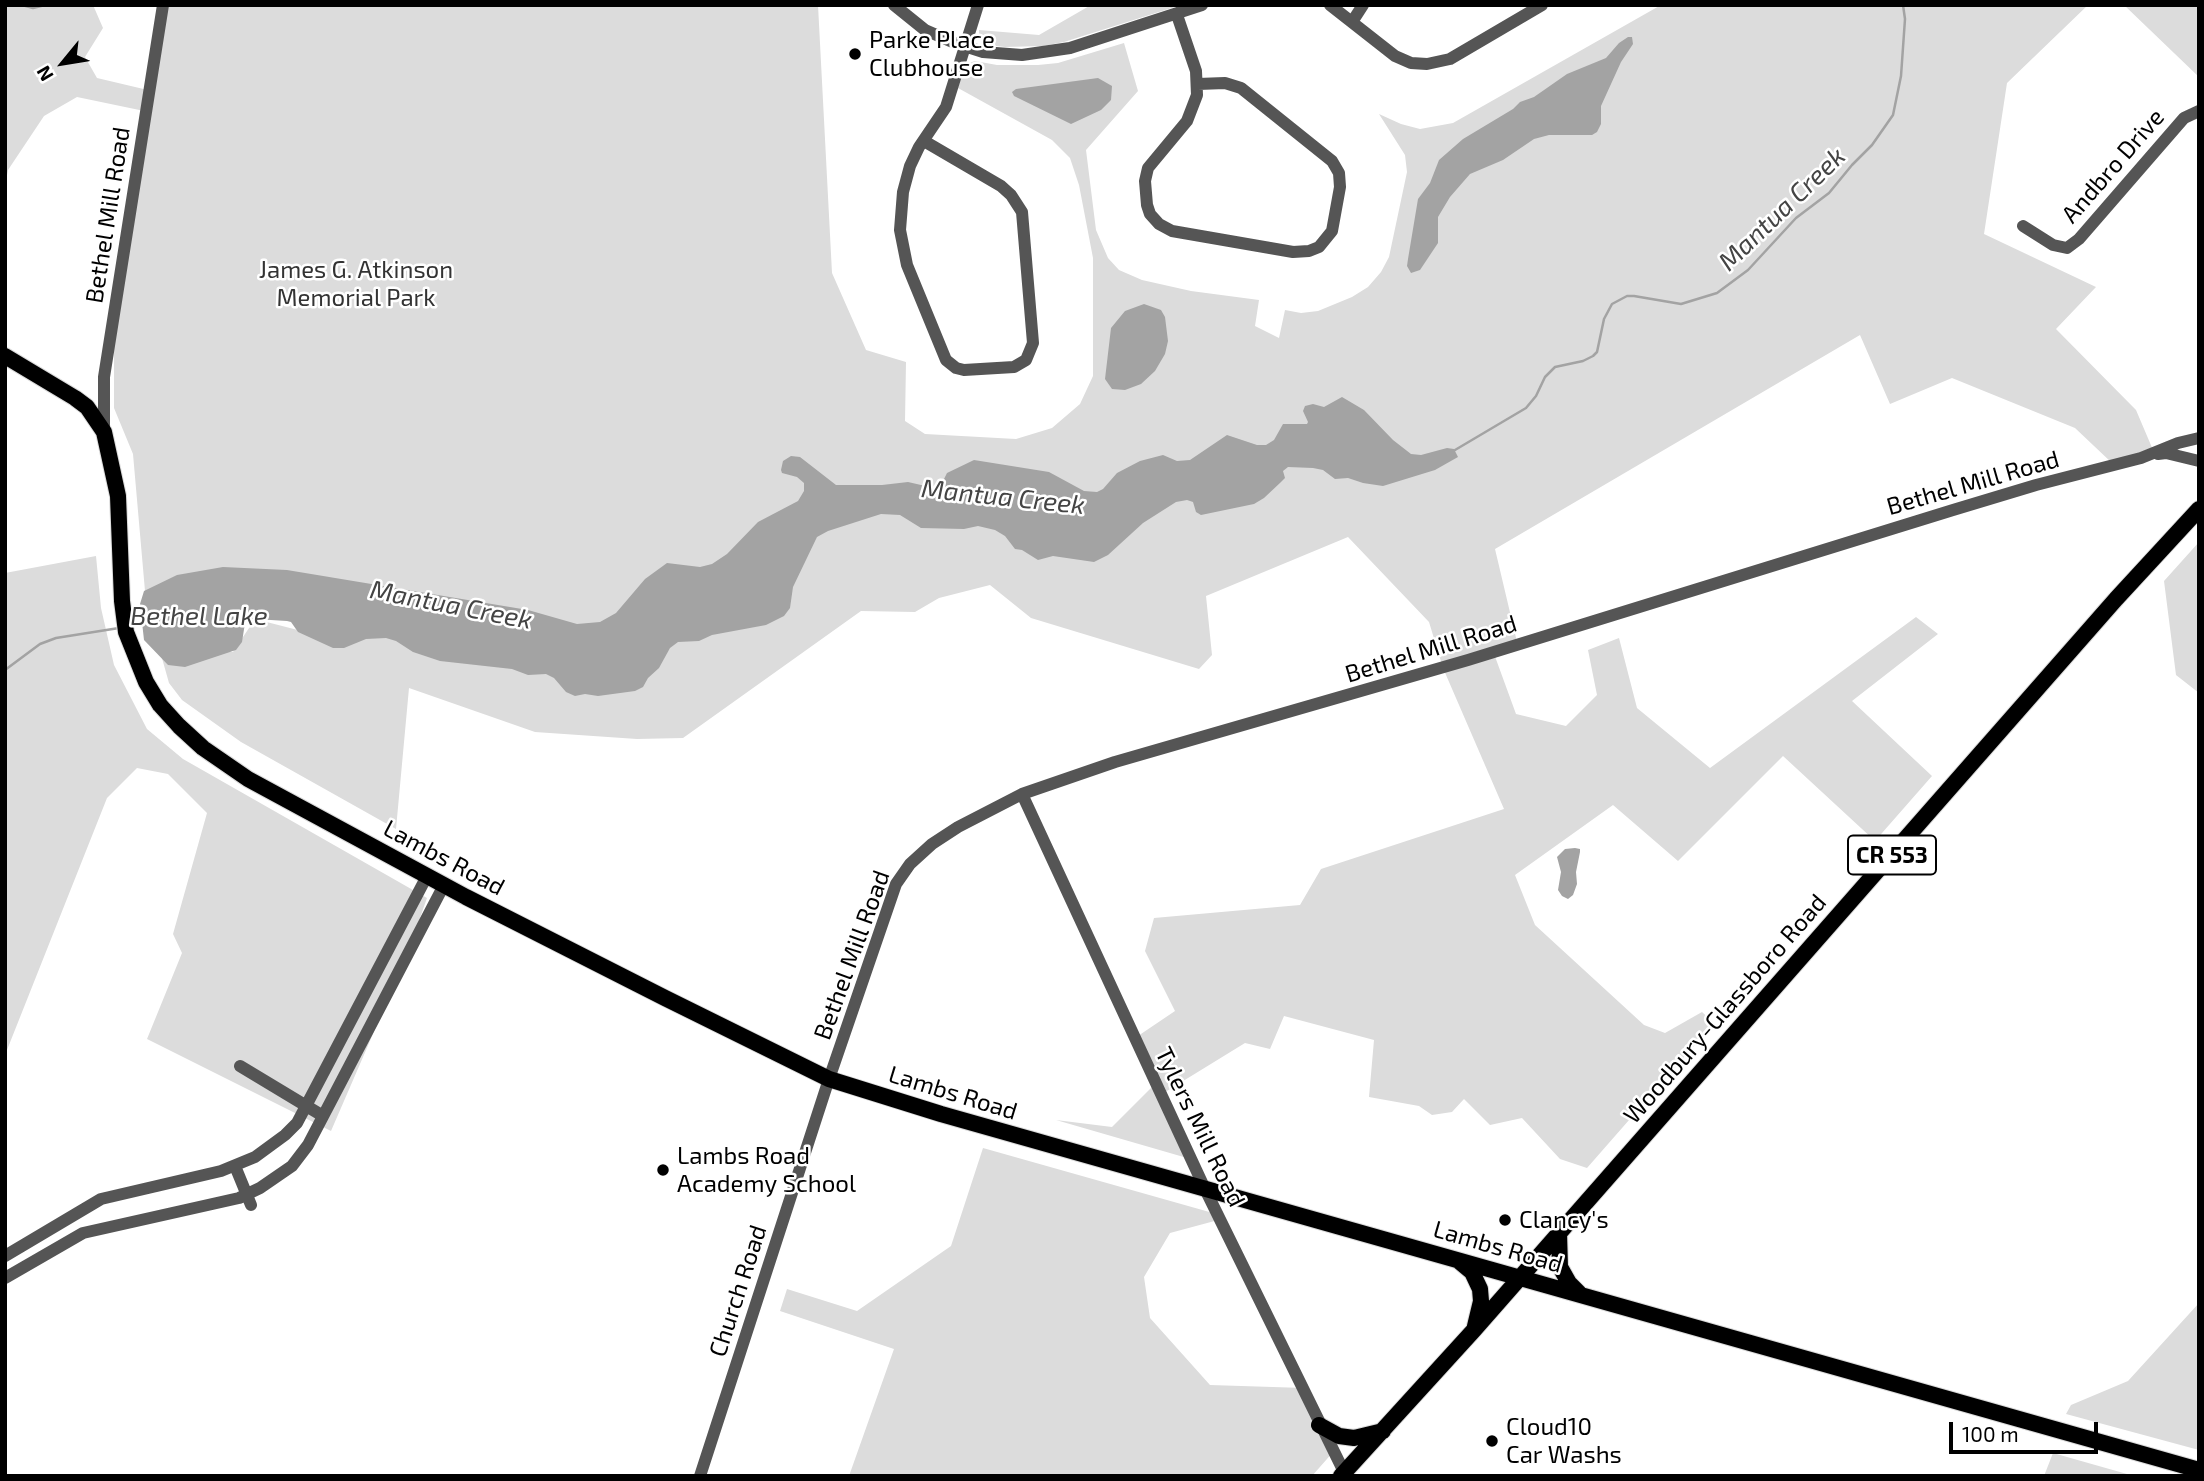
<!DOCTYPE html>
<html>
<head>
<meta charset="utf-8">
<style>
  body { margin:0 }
  #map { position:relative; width:2204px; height:1481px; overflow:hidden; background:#fff; font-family:"Exo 2",sans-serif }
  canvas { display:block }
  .frame { position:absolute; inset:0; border:7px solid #000; pointer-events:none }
  .north { position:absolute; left:28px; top:28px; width:70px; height:70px; -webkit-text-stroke:5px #fff; paint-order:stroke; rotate:240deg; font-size:19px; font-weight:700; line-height:28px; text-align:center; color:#000 }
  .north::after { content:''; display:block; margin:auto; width:24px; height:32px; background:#000; clip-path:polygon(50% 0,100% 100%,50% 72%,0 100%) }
  .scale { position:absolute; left:1949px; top:1422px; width:149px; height:32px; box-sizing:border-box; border:4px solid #000; border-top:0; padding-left:9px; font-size:21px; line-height:24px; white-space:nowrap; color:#000; -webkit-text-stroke:5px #fff; paint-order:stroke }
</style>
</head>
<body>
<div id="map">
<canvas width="2204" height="1481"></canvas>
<div class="frame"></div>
<div class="north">N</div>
<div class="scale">100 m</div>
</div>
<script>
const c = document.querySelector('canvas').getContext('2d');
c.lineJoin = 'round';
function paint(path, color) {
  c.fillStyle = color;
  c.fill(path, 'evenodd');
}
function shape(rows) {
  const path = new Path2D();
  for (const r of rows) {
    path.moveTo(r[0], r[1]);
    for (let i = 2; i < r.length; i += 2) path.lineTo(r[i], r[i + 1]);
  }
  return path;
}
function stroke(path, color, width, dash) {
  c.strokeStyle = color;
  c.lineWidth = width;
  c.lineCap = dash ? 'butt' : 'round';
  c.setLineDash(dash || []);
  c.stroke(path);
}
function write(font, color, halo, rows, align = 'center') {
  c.font = font + ' "Exo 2",sans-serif';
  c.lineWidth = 5;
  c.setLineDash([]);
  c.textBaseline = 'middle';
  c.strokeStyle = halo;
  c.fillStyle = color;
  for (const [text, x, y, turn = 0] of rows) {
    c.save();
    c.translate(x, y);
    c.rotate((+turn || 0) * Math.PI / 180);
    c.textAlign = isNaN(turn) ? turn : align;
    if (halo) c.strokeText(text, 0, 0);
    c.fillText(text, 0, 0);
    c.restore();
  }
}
const green = shape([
  [5,5,93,5,103,28,85,57,97,78,152,91,163,5,818,5,832,273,866,350,906,362,905,421,925,434,1016,439,1052,428,1080,404,1093,376,1093,258,1079,185,1070,158,1052,140,958,88,964,70,969,63,975,61,997,65,1038,65,1058,63,1124,43,1138,91,1086,150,1096,230,1108,258,1119,270,1142,280,1191,291,1259,300,1255,326,1279,338,1285,310,1301,313,1318,311,1352,297,1368,287,1381,272,1389,257,1407,172,1405,155,1379,114,1401,124,1420,129,1453,123,1661,5,2088,5,2007,83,1984,234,2096,287,2056,329,2136,410,2153,450,2112,463,2075,428,1952,378,1890,404,1860,335,1495,549,1517,642,1493,651,1516,714,1566,726,1597,695,1588,650,1619,638,1637,708,1710,768,1916,617,1938,634,1852,701,1932,776,1875,841,1783,756,1678,861,1613,805,1515,875,1535,925,1644,1025,1665,1033,1702,1012,1714,1023,1587,1168,1560,1159,1522,1118,1490,1125,1464,1099,1452,1112,1432,1115,1419,1106,1369,1097,1374,1040,1284,1016,1270,1049,1245,1043,1162,1094,1194,1160,1056,1120,1112,1127,1156,1083,1135,1038,1175,1011,1145,951,1154,918,1300,905,1321,869,1504,809,1443,668,1429,622,1348,537,1206,596,1212,655,1199,669,1031,618,990,585,939,598,915,612,861,611,683,738,637,739,535,732,409,688,396,829,241,742,182,700,169,683,160,651,233,652,255,619,352,644,287,570,145,591,133,454,114,408,114,342,149,112,77,97,44,116,8,170,5,186],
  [1091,5,1181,5,1064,42,1043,46,1005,47,988,45,982,42,979,36,979,30,1039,35],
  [2124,5,2199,5,2199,77],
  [2199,542,2199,693,2176,675,2164,581],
  [96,556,101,608,114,665,147,729,183,759,427,898,405,960,331,1131,147,1039,182,953,173,934,207,813,168,774,137,768,107,798,5,1055,5,573],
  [983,1148,1220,1215,1222,1219,1170,1233,1144,1277,1150,1318,1210,1385,1304,1388,1334,1451,1312,1476,849,1476,894,1349,780,1311,787,1289,857,1311,951,1246],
  [2199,1303,2199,1450,2066,1414,2071,1405,2128,1381],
  [2053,1453,2134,1476,2044,1476]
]);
const water = shape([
  [1628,37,1632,37,1633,44,1621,62,1601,106,1601,124,1597,132,1592,135,1549,135,1534,139,1503,160,1470,174,1450,197,1438,217,1438,243,1420,270,1411,273,1407,266,1408,259,1418,199,1430,183,1439,160,1463,139,1513,109,1520,102,1534,97,1567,74,1606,58,1619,43],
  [1098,78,1112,86,1111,100,1101,110,1071,124,1014,96,1012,92,1016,89],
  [1144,304,1161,310,1165,317,1168,341,1165,354,1155,371,1141,384,1125,390,1112,389,1105,379,1111,328,1125,311],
  [1342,397,1364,410,1393,440,1411,454,1421,455,1447,448,1454,449,1458,457,1435,470,1383,486,1363,483,1348,478,1335,479,1323,470,1313,468,1288,467,1283,471,1285,478,1281,482,1264,498,1254,504,1201,515,1196,512,1193,502,1187,500,1176,502,1143,523,1108,555,1094,562,1053,556,1038,560,1022,550,1015,549,1005,536,995,530,978,526,964,529,921,528,900,515,881,514,828,531,817,537,793,587,790,608,784,616,766,625,712,635,699,641,678,642,670,648,659,668,648,678,643,687,635,691,598,696,585,694,575,696,566,692,554,678,546,674,528,675,512,669,440,661,413,652,396,641,386,638,366,639,344,648,333,648,298,632,291,622,287,621,255,619,249,620,245,623,242,642,236,650,185,667,168,665,144,640,140,604,144,591,177,575,223,567,287,570,528,610,577,624,600,622,616,613,645,579,667,563,700,567,712,564,727,554,758,522,798,501,804,491,804,483,797,477,782,473,781,470,783,461,791,456,800,457,836,485,882,485,908,482,934,488,941,485,947,473,974,460,1049,472,1084,491,1097,492,1103,489,1117,473,1140,461,1163,455,1177,461,1190,460,1227,435,1257,445,1266,445,1274,440,1283,424,1307,424,1308,422,1303,411,1305,406,1313,404,1324,407],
  [1575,848,1580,849,1580,852,1576,872,1577,884,1573,895,1568,899,1562,896,1558,890,1561,872,1557,857,1565,849]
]);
const stream = shape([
  [22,5,33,8,45,5],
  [5,7,8,5],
  [1455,450,1526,408,1536,396,1545,377,1555,367,1583,361,1593,356,1597,352,1604,319,1612,304,1627,296,1634,296,1681,304,1717,293,1748,270,1796,218,1829,193,1852,165,1872,145,1893,115,1901,76,1905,19,1903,5],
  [134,625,144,623],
  [5,670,40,644,56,638,119,628]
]);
const minor = shape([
  [894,5,925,30,955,43,983,52,1022,55,1070,48,1202,5],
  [1330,5,1395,56,1411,63,1427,64,1450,59,1542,5],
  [1177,15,1196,71,1197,95,1187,121,1148,168,1145,181,1147,205,1150,214,1159,224,1172,231,1293,252,1309,251,1319,247,1332,231,1340,187,1339,173,1332,161,1241,88,1225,83,1198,84],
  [1352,22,1363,5],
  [924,141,1001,186,1011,195,1022,212,1033,343,1026,360,1014,367,964,370,956,368,946,360,907,265,900,230,903,192,910,166,919,147,946,107,978,5],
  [2023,226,2053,245,2067,248,2079,239,2184,118,2199,111],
  [104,431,104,377,163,5],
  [2158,454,2166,453,2199,461],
  [1022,794,1205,1189,1346,1476],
  [240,1066,323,1116],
  [235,1166,251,1205],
  [5,1256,101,1199,221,1171,255,1157,285,1135,297,1123,427,876],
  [5,1278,83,1233,239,1198,260,1188,292,1166,308,1145,444,885],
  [700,1476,829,1079,896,884,910,864,932,844,958,827,1022,794,1115,762,1468,660,1953,510,2036,485,2141,458,2178,443,2199,438]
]);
const major = shape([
  [5,356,75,398,87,407,104,432,118,496,122,601,126,632,146,682,160,705,179,726,203,748,248,779,466,897,665,998,829,1079,941,1114,2199,1470],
  [1559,1233,1560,1267,1569,1283,1579,1293],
  [1460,1262,1472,1272,1480,1289,1481,1301,1475,1326],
  [1319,1425,1339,1436,1354,1438,1383,1431],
  [1341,1476,1474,1330,2116,599,2199,509]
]);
const markers = [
  [855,54,7,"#000"],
  [663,1170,7,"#000"],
  [1505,1220,7,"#000"],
  [1492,1441,7,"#000"]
];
const shields = [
  [1892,855,88]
];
const shieldNames = [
  ["CR 553",1892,855]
];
const poiNames = [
  ["Parke Place",869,40],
  ["Clubhouse",869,68],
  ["Lambs Road",677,1156],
  ["Academy School",677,1184],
  ["Clancy's",1519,1220],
  ["Cloud10",1506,1427],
  ["Car Washs",1506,1455]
];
const streetNames = [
  ["Andbro Drive",2113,166,-49],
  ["Bethel Mill Road",108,215,-81],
  ["Bethel Mill Road",1973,483,-16],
  ["Bethel Mill Road",1431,649,-17],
  ["Lambs Road",444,858,28],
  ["Bethel Mill Road",852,955,-70],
  ["Woodbury-Glassboro Road",1725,1009,-49],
  ["Lambs Road",953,1093,17],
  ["Tylers Mill Road",1200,1127,64],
  ["Lambs Road",1498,1247,16],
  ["Church Road",738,1291,-72]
];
const parkNames = [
  ["James G. Atkinson",356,270],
  ["Memorial Park",356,298]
];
const waterNames = [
  ["Mantua Creek",1782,209,-44],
  ["Mantua Creek",1003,497,6],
  ["Mantua Creek",451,605,11],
  ["Bethel Lake",199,616]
];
paint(green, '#dcdcdc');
paint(water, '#a3a3a3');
stroke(stream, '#a3a3a3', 2.5);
stroke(major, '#dbdbdb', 18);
stroke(minor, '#555', 12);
stroke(major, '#000', 16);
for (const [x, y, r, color] of markers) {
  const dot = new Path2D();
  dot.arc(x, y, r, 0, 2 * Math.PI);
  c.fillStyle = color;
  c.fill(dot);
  stroke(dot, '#fff', 2.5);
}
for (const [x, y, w] of shields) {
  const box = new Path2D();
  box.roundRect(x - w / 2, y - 19.5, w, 39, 5);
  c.fillStyle = '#fff';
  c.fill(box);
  stroke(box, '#000', 2);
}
write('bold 23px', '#000', null, shieldNames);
write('24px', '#000', '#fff', poiNames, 'left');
write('24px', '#000', '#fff', streetNames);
write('24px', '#333', '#fff', parkNames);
write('italic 26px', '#444', '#fff', waterNames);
</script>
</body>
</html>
